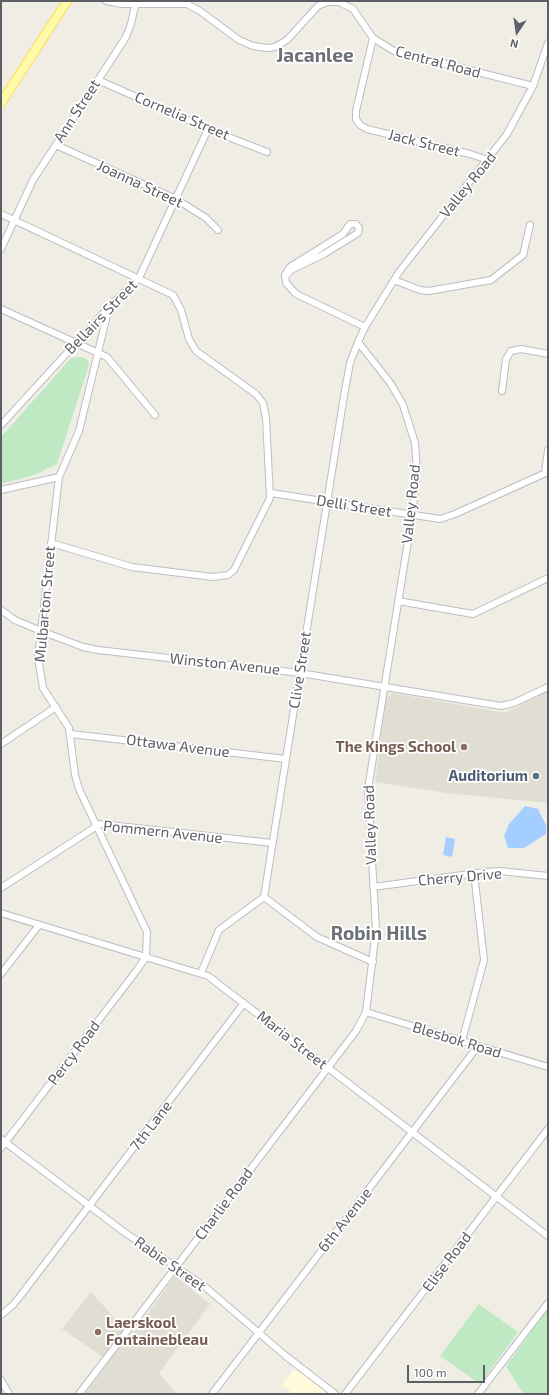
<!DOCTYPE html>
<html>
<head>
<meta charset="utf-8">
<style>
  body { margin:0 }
  #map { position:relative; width:549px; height:1395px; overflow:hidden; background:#f0eee4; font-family:"Exo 2",sans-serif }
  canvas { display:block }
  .frame { position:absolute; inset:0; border:2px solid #5c5f66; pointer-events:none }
  .north { position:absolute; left:497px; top:12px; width:40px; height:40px; -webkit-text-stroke:3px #fff; paint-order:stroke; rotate:193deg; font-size:11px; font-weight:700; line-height:16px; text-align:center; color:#5c5f66 }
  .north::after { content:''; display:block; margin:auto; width:14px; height:18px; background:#5c5f66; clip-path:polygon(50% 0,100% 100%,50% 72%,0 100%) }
  .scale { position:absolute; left:407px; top:1365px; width:78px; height:18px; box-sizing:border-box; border:2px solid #5c5f66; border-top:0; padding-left:5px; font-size:12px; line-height:14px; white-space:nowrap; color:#5c5f66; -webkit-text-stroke:3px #fff; paint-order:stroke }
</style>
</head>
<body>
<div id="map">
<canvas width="549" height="1395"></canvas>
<div class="frame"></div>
<div class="north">N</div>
<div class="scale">100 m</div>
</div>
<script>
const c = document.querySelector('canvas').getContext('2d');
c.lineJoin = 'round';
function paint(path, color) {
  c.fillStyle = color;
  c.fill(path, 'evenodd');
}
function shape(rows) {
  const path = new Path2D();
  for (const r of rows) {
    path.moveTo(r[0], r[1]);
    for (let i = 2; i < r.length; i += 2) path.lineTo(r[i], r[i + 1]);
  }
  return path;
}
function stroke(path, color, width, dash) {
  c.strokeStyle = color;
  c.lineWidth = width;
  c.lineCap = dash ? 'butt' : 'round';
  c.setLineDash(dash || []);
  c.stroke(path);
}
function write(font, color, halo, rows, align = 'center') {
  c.font = font + ' "Exo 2",sans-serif';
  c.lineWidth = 3.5;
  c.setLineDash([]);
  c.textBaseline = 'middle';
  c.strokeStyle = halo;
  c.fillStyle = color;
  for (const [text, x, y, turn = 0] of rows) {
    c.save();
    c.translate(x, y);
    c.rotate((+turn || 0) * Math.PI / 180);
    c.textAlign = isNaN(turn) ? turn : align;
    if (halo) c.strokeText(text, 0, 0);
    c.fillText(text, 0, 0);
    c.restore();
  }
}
const commercial = shape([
  [296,1367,329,1394,294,1394,282,1385]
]);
const education = shape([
  [548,691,548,803,447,793,375,782,386,699,393,693,505,713],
  [175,1276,210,1304,159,1373,177,1394,85,1394,109,1361,62,1329,91,1292,131,1336]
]);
const green = shape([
  [80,357,87,359,89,365,57,464,34,475,1,484,1,437,71,358],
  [479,1304,518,1332,480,1384,440,1356],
  [548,1309,548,1394,523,1394,506,1366]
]);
const water = shape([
  [525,806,538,809,546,825,546,834,524,848,508,848,504,836,509,824],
  [446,837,455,839,452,857,443,855]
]);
const minor = shape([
  [106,1,122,4,187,4,200,11,239,40,253,46,267,48,275,47,287,40,318,6,327,2,339,2,353,9,373,38,394,51,533,86],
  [373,38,356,111,356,119,360,125,367,129,470,154,488,160],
  [98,80,208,129,267,152],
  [56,145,176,199,206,218,218,230],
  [1,214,173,295,181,310,189,339,196,351,256,394,263,403,266,418,270,498,234,570,228,575,213,577,132,567,51,543],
  [1,249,33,180,126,37,131,24,136,1],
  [285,277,291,270,324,254,358,233,359,228,356,224,350,224,343,234,290,267,285,275,286,283,296,294,365,327],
  [394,280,420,290,429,291,491,280,523,255,530,225],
  [1,309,107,357,155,415],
  [502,391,506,359,511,351,521,349,548,354],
  [1,425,109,307,139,278,208,129],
  [545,473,548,450],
  [1,490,59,477],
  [271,493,440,519,455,514,548,472],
  [398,601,473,614,548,578],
  [1,610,15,620,41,631,83,647,98,650,300,673,501,706,514,703,548,687],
  [71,734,286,759],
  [1,744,56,707],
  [373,887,485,872,500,871,548,876],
  [1,888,100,824,272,843],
  [264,897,317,937,373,962],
  [1,913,208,976,548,1236],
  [201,973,219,930,264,897,344,396,350,363,358,342],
  [1,974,39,925],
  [366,1012,548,1067],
  [462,1041,484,960,474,873],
  [1,1139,124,1232,204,1286,287,1357,335,1394],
  [1,1148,137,970,146,957,147,932,79,789,75,775,69,728,43,688,38,657,59,477,79,431,109,307],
  [1,1315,13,1305,21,1295,244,1003],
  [1,1380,9,1394],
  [79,1394,356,1031,366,1012,376,930,368,789,412,516,417,471,415,443,403,405,391,384,358,342,365,327,399,272,507,134,533,86,548,43],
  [212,1394,478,1046],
  [345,1394,548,1129],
  [478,1394,548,1303]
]);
const major = shape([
  [1,103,67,1]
]);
const markers = [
  [464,747,4,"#8d6e63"],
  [536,776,4,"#5c6f8a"],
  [98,1332,4,"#8d6e63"]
];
const streetNames = [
  ["Central Road",438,62,15],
  ["Ann Street",77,111,-57],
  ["Cornelia Street",182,116,23],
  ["Jack Street",424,143,14],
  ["Joanna Street",140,184,25],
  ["Valley Road",468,185,-51],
  ["Bellairs Street",101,317,-46],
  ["Valley Road",411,504,-84],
  ["Delli Street",354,506,9],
  ["Mulbarton Street",45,604,-85],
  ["Winston Avenue",225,664,6],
  ["Clive Street",300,670,-81],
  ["Ottawa Avenue",178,746,7],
  ["Valley Road",370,825,-92],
  ["Pommern Avenue",163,832,6],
  ["Cherry Drive",460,877,-5],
  ["Maria Street",292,1040,38],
  ["Blesbok Road",457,1040,17],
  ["Percy Road",74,1053,-53],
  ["7th Lane",151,1126,-53],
  ["Charlie Road",224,1204,-53],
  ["6th Avenue",345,1220,-52],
  ["Elise Road",447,1262,-53],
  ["Rabie Street",170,1264,35]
];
const educationNames = [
  ["The Kings School",456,747],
  ["Laerskool",106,1323,"left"],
  ["Fontainebleau",106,1340,"left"]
];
const serviceNames = [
  ["Auditorium",528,776]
];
const districtNames = [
  ["Jacanlee",315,56],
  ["Robin Hills",379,934]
];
paint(commercial, '#fffad9');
paint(education, '#e0ded3');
paint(green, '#bee9c3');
paint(water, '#a4ceff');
stroke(minor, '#bbbdc4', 8);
stroke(major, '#fddf50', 10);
stroke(minor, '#fff', 6);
stroke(major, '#fffaa9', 8);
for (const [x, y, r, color] of markers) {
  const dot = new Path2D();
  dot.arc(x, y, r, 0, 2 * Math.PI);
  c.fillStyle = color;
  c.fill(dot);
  stroke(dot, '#fff', 1.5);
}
write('15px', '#5c5f66', '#fff', streetNames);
write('bold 15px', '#785e54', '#fff', educationNames, 'right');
write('bold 15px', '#4e5e75', '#fff', serviceNames, 'right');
write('bold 19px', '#6d7178', '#fff', districtNames);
</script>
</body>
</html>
